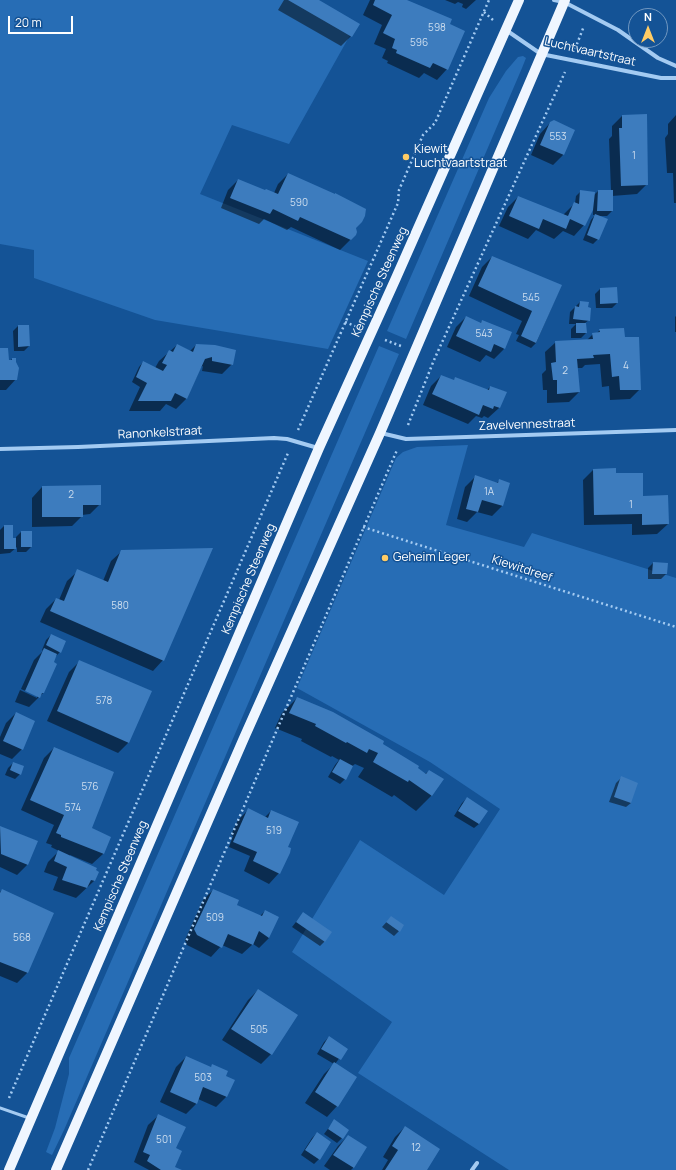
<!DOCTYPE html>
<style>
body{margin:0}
#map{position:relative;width:676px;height:1170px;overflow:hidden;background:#145396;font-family:Manrope,sans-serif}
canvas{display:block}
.north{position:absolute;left:628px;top:8px;width:40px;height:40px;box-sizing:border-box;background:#145396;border:1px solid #7298c0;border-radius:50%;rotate:0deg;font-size:11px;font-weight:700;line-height:16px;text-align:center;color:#fff}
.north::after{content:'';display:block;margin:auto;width:14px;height:18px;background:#ffcc65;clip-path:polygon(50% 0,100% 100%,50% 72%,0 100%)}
.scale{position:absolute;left:8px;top:16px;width:65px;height:18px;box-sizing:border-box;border:2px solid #fff;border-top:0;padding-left:5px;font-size:12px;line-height:14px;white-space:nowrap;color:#fff;-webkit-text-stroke:3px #145396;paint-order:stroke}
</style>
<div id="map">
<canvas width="676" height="1170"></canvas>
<div class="north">N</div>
<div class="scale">20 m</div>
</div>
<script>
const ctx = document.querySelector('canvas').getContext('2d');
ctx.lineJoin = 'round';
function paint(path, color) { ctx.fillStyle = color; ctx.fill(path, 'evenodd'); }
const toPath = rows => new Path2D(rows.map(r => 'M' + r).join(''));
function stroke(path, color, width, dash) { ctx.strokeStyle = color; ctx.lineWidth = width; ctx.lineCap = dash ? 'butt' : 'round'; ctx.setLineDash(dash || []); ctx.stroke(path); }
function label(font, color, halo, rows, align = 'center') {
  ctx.font = font + ' Manrope,sans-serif'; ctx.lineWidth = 3; ctx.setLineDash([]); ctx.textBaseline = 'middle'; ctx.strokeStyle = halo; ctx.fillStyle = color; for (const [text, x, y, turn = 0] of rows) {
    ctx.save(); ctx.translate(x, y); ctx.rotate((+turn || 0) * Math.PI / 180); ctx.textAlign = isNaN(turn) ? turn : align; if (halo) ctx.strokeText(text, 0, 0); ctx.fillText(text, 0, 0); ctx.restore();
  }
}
const green = toPath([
 [0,0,304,0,354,28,289,144,232,125,200,194,368,261,328,349,155,320,34,278,34,250,0,244],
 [523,56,526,58,522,68,406,339,387,331,489,98,506,71,518,57],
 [379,346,399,354,64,1130,52,1155,46,1152,55,1128,69,1074,69,1058],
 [468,445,446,525,524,547,532,533,676,578,676,1170,509,1170,358,1073,392,1022,292,952,360,840,444,895,500,809,430,762,297,688,396,458,403,452,417,447]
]);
const shadow = toPath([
 [284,0,317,0,351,36,341,46,278,10],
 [370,0,404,0,448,25,447,69,437,80,424,73,419,78,387,63,388,61,382,58,386,49,374,44,382,25,363,15],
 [445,0,476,0,466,9,462,7,463,4,458,2,455,4],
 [676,115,676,203,674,203,673,173,667,173,665,138,668,134,668,124],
 [622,116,647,184,637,194,612,196,612,211,607,216,598,216,598,239,593,244,583,240,591,220,595,215,593,215,593,207,584,225,574,236,563,231,554,239,536,230,528,239,499,226,508,207,518,197,563,215,575,203,576,196,581,191,593,196,598,191,611,191,609,139,612,136,612,126],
 [550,123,574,130,563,155,553,165,531,155,540,134],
 [288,174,355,228,355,235,340,250,291,227,287,230,264,219,259,224,221,208,228,190,238,180,264,191,274,193,278,184],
 [492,257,561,286,536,343,531,348,516,341,519,335,516,334,522,321,469,296,482,267],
 [617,288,617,303,612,308,596,308,595,294,600,289],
 [580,302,589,320,585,323,586,333,581,338,571,338,571,329,576,324,569,324,570,312],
 [676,316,676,332,675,332,675,317],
 [466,317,480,324,482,321,504,349,494,359,486,355,480,362,447,347,456,327],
 [18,326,29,346,24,351,14,351,13,331],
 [600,330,624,338,640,389,630,399,610,400,609,386,602,387,600,364,585,365,582,368,577,368,579,392,569,402,547,403,547,390,543,390,542,374,546,370,545,352,556,342,587,340,593,334,596,334],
 [177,345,190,351,196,345,232,364,222,374,202,371,203,366,201,367,187,398,176,409,166,404,160,411,129,411,140,387,132,382,139,367,143,362,155,368,159,361],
 [0,349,8,361,10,361,12,359,16,379,6,390,0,390],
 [441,376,453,381,456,378,487,390,490,387,506,392,499,408,488,418,484,416,482,418,476,416,468,424,423,405,431,386],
 [593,470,615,474,642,497,668,524,657,534,632,535,632,524,584,525,583,480],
 [475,477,497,483,499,481,509,484,502,506,492,516,477,512,467,522,457,519,465,487],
 [42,487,100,504,90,514,82,515,82,516,72,526,32,527,32,498],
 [4,526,12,526,12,539,16,539,16,537,21,532,31,532,31,547,26,552,17,552,17,547,10,553,0,554,0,530],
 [122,551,163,660,153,671,40,622,46,609,56,599,59,600,67,581,78,571,103,581,111,561],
 [653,563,666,574,661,579,648,579,648,568],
 [51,635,60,652,54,658,43,693,29,707,15,702,20,690,37,698,37,696,21,689,34,660,43,651,42,650,46,640],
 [79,662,151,691,128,743,118,753,47,721,69,672],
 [297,698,381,745,425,774,429,771,443,779,431,796,416,811,394,795,392,797,358,777,364,768,355,764,351,767,345,779,340,784,328,777,335,765,339,760,332,756,331,757,301,741,302,739,275,728,282,713],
 [16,713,22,749,12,759,0,754,0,737,6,723],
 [54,748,90,829,110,837,103,854,92,864,70,855,70,857,97,872,94,881,76,898,53,890,58,877,44,872,48,862,59,851,51,847,52,845,46,843,54,825,21,810,44,758],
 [13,763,20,774,15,779,5,775,8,768],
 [621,778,631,803,626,807,609,802,616,783],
 [467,798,479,824,474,828,454,816,462,803],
 [248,810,265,817,271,811,287,848,279,873,269,884,244,871,250,856,229,847,233,836,231,835,238,820],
 [0,827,37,841,27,865,17,875,0,867],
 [2,890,53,913,27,973,17,983,0,976,0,892],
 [213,890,236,905,260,916,265,911,269,938,259,948,253,944,242,954,222,945,211,957,187,945,185,940,203,900],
 [303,913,325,941,320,946,292,927],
 [391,917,399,931,394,936,382,927],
 [258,990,271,1054,261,1064,222,1040,248,1000],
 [329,1037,346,1049,335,1064,355,1077,337,1106,327,1117,305,1103,324,1074,334,1064,317,1054,324,1042],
 [186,1057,210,1068,213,1065,224,1077,226,1097,216,1107,198,1099,196,1104,186,1114,160,1102,176,1067],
 [159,1115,175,1149,173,1167,180,1170,149,1170,134,1162,148,1125],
 [334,1121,342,1138,337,1143,324,1134],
 [405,1127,426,1170,382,1170,388,1160,383,1157,395,1137],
 [317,1133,319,1159,314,1164,301,1155,312,1138],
 [348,1136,366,1147,353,1168,351,1170,330,1170,324,1166,338,1146]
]);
const building = toPath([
 [288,0,319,0,360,24,352,37],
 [375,0,407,0,452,19,450,24,465,31,448,70,433,63,430,68,396,53,397,50,392,48,395,39,383,33,392,15,373,5],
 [647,114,648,185,621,186,619,128,622,128,622,115],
 [554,120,575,130,564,155,540,145,550,122],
 [288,173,335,194,335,193,366,209,365,216,362,222,356,228,357,232,356,235,351,240,300,217,298,221,273,209,270,214,230,198,238,179,265,190,266,189,278,194],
 [580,190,595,192,593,210,585,226,570,219,566,229,543,219,539,229,509,216,518,196,568,216,574,202,579,204],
 [598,190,613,190,613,211,597,211],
 [595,214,608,219,599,240,587,235],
 [492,256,562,285,536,343,521,336,532,311,478,286],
 [617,287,618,303,600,304,600,288],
 [580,301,589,302,588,307,591,308,590,321,573,319,575,306,579,307],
 [466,316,481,323,482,320,512,332,505,349,494,344,491,352,456,336],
 [576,323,586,323,587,333,576,333],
 [18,325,29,325,30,346,18,347],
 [624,328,625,337,639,337,641,390,620,390,619,376,612,377,610,354,593,355,594,358,577,359,580,392,557,394,557,380,553,380,551,363,556,362,555,341,593,339,592,333,600,332,599,329],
 [177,344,193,352,196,344,215,345,236,350,233,365,212,361,212,357,205,359,187,399,175,393,171,401,138,401,147,383,136,377,143,361,163,371,167,365,162,363,169,350,173,352],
 [0,348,8,348,9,360,12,360,12,358,16,358,16,362,19,368,17,380,0,380],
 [441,375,454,380,455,377,489,390,490,386,507,392,500,408,494,406,493,409,483,405,479,415,432,394],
 [616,468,616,473,643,473,643,496,668,495,669,524,642,525,642,514,594,515,593,469],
 [475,475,498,483,499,479,510,483,503,506,482,500,478,512,466,509],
 [101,485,101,505,83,505,83,517,42,517,42,486],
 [4,525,13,525,13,538,16,538,16,549,4,549],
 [21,531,32,531,32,547,21,547],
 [213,548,164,661,50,611,56,598,64,601,77,569,108,582,121,550],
 [653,562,668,563,667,574,652,574],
 [51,634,66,641,61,653,46,645],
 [44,648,57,654,54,662,57,664,44,693,42,693,40,698,25,691],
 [79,660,152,691,129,743,57,711],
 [297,697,333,712,384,741,383,744,419,766,418,768,426,774,429,770,444,779,432,796,409,780,408,782,373,762,378,753,369,749,367,753,347,742,346,743,315,726,316,724,289,713],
 [16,712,35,721,23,750,3,741],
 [54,747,114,772,92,828,111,837,104,854,61,837,61,835,56,833,64,815,30,800],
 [340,759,353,766,346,780,332,772],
 [13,762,24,766,21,775,10,770],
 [621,776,638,783,631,803,614,797],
 [467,797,488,811,479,824,458,811],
 [248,808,268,818,271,810,299,822,288,847,291,848,290,853,280,874,253,861,257,852,233,842],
 [0,826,38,841,28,865,1,854],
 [58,850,97,868,96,870,99,872,95,881,91,880,87,888,62,880,67,867,54,861],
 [2,889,54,913,28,973,0,962,0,893],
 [213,889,239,900,237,905,262,916,265,910,279,917,269,938,259,931,253,945,228,934,222,948,197,935,194,929],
 [303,912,332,932,325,942,296,922],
 [391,916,404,925,400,932,386,922],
 [258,989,298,1015,272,1055,231,1029],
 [329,1036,348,1049,341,1060,321,1049],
 [186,1056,211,1067,212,1064,228,1071,226,1076,235,1080,227,1097,203,1087,197,1104,170,1092],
 [334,1062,357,1077,338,1107,315,1092],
 [158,1114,186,1127,176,1148,182,1151,175,1167,182,1170,161,1170,147,1161,150,1155,143,1152],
 [334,1119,349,1130,343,1139,328,1129],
 [405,1126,440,1149,427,1170,385,1170,398,1150,392,1146],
 [317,1132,331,1142,320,1160,305,1150],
 [348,1135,367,1147,354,1168,333,1155]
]);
const path = toPath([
 [484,12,493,20],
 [575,49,584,26],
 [345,322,357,327],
 [385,340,401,346],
 [408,425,434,360,565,72],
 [298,430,398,203,399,190,423,135,435,123,489,0],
 [363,527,676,627],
 [9,1098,288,453],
 [88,1170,397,450]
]);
const lane = toPath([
 [0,1108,29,1118]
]);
const street = toPath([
 [554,0,564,2,618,30,658,58,676,66],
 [506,30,541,54,661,78,676,78],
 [381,433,406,439,676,430],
 [0,449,78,447,274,438,287,439,318,448],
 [472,1170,477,1163]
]);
const primary = toPath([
 [9,1170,319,448,396,278,519,0],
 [56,1170,244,738,380,433,565,0]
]);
const markers = [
 [406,157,4,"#ffcc65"],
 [385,558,4,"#ffcc65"]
];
const numberNames = [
 ["598",437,28],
 ["596",419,43],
 ["553",558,137],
 ["1",634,156],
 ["590",299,203],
 ["545",531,298],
 ["543",484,334],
 ["4",626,366],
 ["2",565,371],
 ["1A",489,492],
 ["2",71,495],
 ["1",631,505],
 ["580",120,606],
 ["578",104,701],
 ["576",90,787],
 ["574",73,808],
 ["519",274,831],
 ["509",215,918],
 ["568",22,938],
 ["505",259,1030],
 ["503",203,1078],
 ["501",164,1140],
 ["12",416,1148]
];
const streetNames = [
 ["Luchtvaartstraat",590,52,13],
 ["Kempische Steenweg",380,282,-66],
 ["Zavelvennestraat",527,425,-2],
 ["Ranonkelstraat",160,433,-3],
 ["Kiewitdreef",522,569,18],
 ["Kempische Steenweg",249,579,-67],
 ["Kempische Steenweg",121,876,-67]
];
const poiNames = [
 ["Kiewit",414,150],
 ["Luchtvaartstraat",414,164],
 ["Geheim Leger",393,558]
];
paint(green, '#276db5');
paint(shadow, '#0007');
paint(building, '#3d7cbe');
stroke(path, '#a4cbf2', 2.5, [2, 3]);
stroke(lane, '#a4cbf2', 3);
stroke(street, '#a4cbf2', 4);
stroke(primary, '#eff6ff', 10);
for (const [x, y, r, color] of markers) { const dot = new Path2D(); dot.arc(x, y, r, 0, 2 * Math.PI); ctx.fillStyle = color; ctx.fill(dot); stroke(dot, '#145396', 1.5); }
label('10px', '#cedeef', null, numberNames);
label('12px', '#fff', '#145396', streetNames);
label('12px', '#fff', '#145396', poiNames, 'left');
</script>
